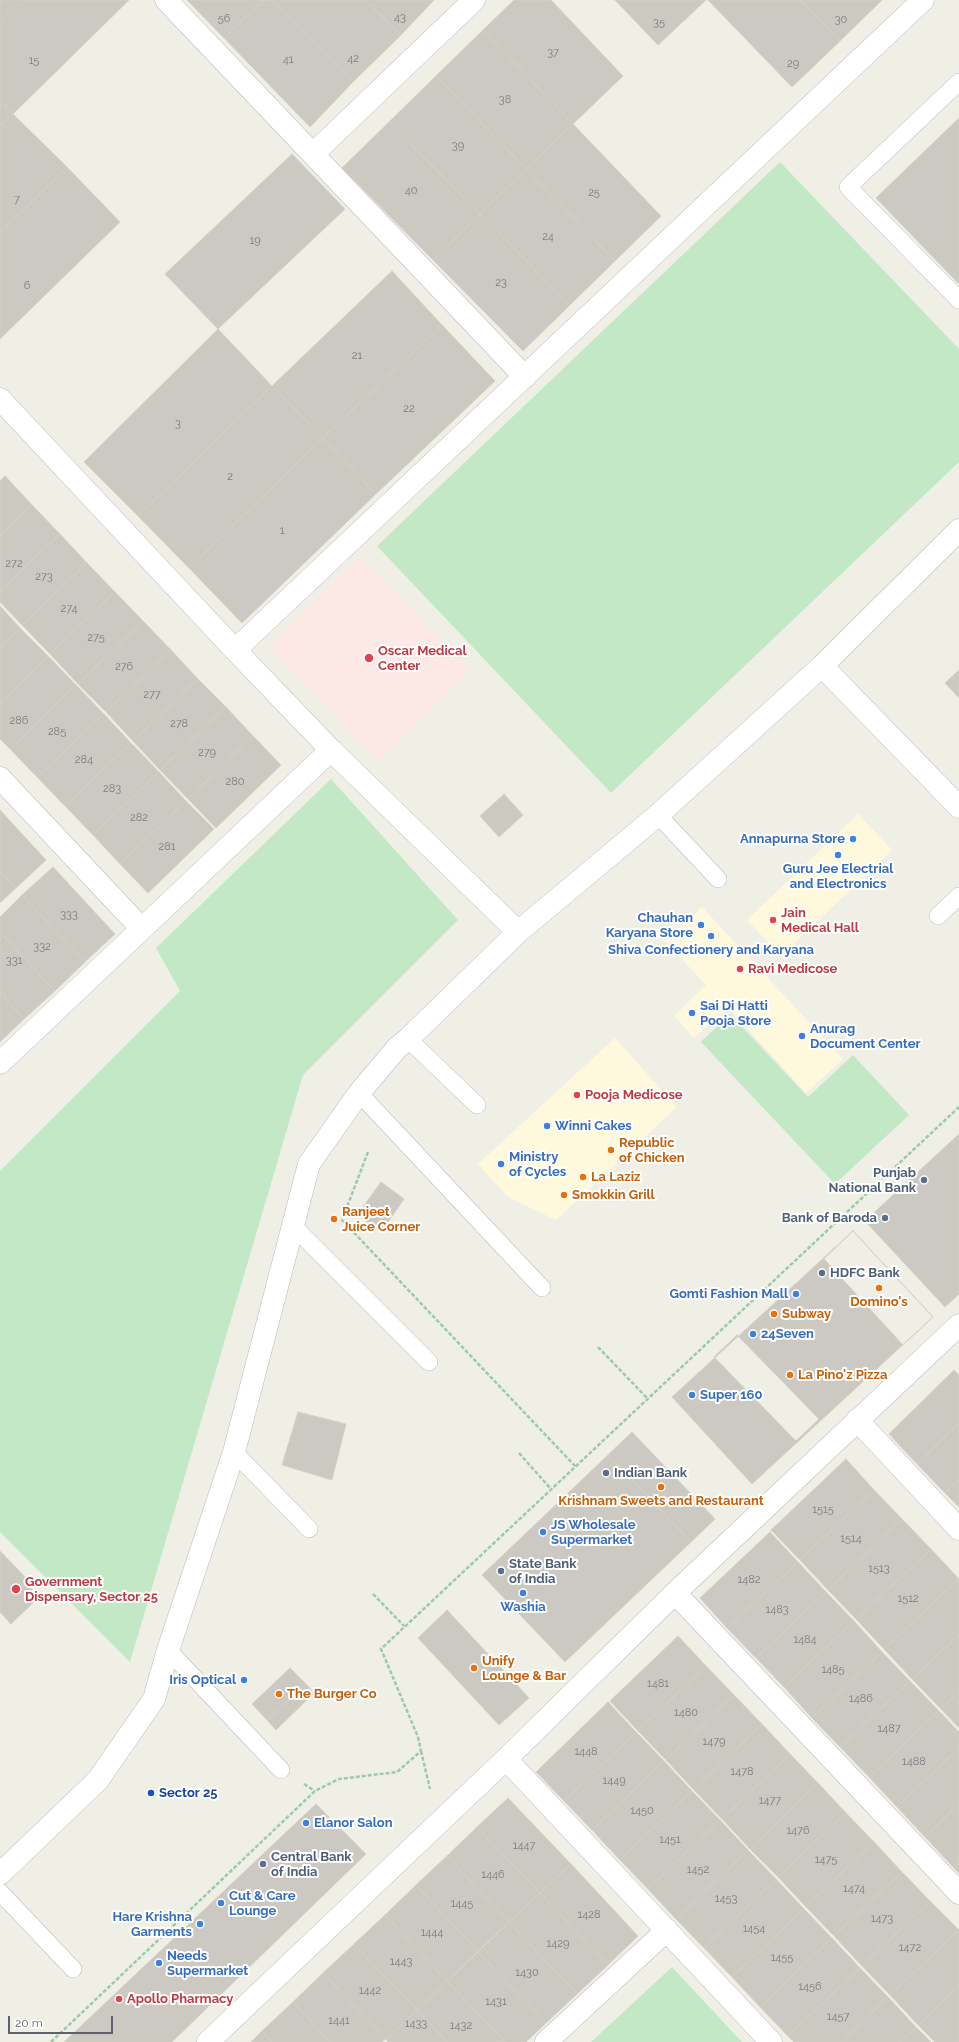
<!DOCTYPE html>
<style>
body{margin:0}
#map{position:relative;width:959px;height:2042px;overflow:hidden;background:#f0efe6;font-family:Raleway,sans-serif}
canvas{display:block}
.scale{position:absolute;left:8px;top:2016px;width:105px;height:18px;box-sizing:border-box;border:2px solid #5e6167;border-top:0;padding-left:5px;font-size:12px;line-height:14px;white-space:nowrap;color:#5e6167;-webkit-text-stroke:3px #fff;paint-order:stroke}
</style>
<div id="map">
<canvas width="959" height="2042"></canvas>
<div class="scale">20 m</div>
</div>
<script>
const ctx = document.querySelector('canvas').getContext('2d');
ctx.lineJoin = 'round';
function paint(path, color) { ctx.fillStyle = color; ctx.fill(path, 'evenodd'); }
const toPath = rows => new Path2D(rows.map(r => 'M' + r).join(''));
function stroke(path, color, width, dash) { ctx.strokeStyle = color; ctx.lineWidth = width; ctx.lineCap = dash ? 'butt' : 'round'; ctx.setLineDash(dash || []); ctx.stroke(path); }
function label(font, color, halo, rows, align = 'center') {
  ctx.font = font + ' Raleway,sans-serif'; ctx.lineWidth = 4; ctx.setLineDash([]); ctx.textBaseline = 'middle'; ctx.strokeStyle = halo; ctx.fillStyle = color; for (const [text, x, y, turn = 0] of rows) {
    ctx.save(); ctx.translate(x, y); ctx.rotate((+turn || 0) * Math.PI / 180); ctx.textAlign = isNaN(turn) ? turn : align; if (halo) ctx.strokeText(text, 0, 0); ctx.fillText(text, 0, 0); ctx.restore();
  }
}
const commercial = toPath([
 [858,814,892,850,781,956,747,920],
 [702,907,843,1059,806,1093,728,1007,694,1038,674,1016,706,985,665,941],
 [615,1038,677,1107,556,1220,508,1197,478,1164]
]);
const medical = toPath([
 [360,557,470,669,378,761,268,647]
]);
const green = toPath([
 [780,162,959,349,959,462,611,793,377,546],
 [331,779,458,920,303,1075,130,1662,0,1532,0,1171,180,991,156,948],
 [730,1014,808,1097,853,1055,909,1115,835,1184,701,1042],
 [672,1967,742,2042,591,2042]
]);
const building = toPath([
 [0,0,22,0,0,22,0,0],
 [22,0,129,0,13,114,0,100,0,22,22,0],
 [187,0,263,0,224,38,187,0],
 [263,0,271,0,353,82,310,127,224,38,263,0],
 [271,0,365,0,401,35,353,82,271,0],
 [365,0,434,0,401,35,365,0],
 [514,0,551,0,623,76,573,124,483,30,514,0],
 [615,0,706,0,658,45,615,0],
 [708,0,800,0,840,41,792,87,708,0],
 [800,0,882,0,840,41,800,0],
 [483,30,573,124,526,169,436,76,483,30],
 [436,76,526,169,480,214,389,122,436,76],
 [0,100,13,114,0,126,0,100],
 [13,114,67,167,0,233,0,126,13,114],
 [959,118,959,284,876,198,959,118],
 [389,122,480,214,433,260,342,168,389,122],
 [573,124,661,216,615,261,526,169,573,124],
 [292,154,345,209,218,329,165,274,292,154],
 [67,167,120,222,0,339,0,233,67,167],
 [526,169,615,261,570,305,480,214,526,169],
 [480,214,570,305,523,351,433,260,480,214],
 [392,271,442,325,323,438,272,386,392,271],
 [442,325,495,381,376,494,323,438,442,325],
 [218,329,272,386,138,516,84,462,218,329],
 [272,386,323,438,189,568,138,516,272,386],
 [323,438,376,494,242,623,189,568,323,438],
 [5,476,32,505,0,536,0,481,5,476],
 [32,505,60,534,0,591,0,536,32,505],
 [60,534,87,563,22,625,0,602,0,591,60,534],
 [87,563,115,592,50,654,22,625,87,563],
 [115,592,143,621,78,684,50,654,115,592],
 [0,606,20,628,0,647,0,606],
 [143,621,171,650,106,712,78,684,143,621],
 [20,628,48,656,0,703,0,647,20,628],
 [171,650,198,679,133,741,106,712,171,650],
 [48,656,76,685,10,749,0,739,0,703,48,656],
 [959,670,959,698,945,683,959,670],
 [198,679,226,707,160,770,133,741,198,679],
 [76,685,104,714,37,777,10,749,76,685],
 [226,707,253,736,188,799,160,770,226,707],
 [104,714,131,743,65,806,37,777,104,714],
 [253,736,281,765,216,828,188,799,253,736],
 [131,743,159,772,93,835,65,806,131,743],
 [159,772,186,801,120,864,93,835,159,772],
 [504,794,523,815,499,837,480,816,504,794],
 [186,801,214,829,148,893,120,864,186,801],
 [0,810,46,860,16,888,0,871,0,810],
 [53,867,115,934,85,962,22,895,53,867],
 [0,871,16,888,0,903,0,871],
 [22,895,85,962,55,991,0,932,0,917,22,895],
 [0,932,55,991,24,1019,0,993,0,932],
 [0,993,24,1019,0,1042,0,993],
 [959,1134,959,1294,945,1307,865,1221,959,1134],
 [381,1182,404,1199,381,1232,357,1215,381,1182],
 [853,1231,933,1317,903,1345,824,1259,853,1231],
 [853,1231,933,1317,752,1484,672,1397,853,1231],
 [737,1335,819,1419,796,1441,714,1357,737,1335],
 [954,1370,959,1375,959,1423,917,1464,889,1434,954,1370],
 [298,1412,346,1424,332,1480,282,1465,298,1412],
 [959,1423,959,1480,945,1493,917,1464,959,1423],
 [632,1432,715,1519,691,1542,608,1455,632,1432],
 [608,1455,691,1542,565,1662,482,1575,608,1455],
 [846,1459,874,1490,800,1560,771,1530,846,1459],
 [959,1480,959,1507,945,1493,959,1480],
 [874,1490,902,1519,828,1590,800,1560,874,1490],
 [902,1519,931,1549,856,1619,828,1590,902,1519],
 [770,1532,798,1562,727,1628,700,1598,770,1532],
 [931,1549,959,1579,884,1649,856,1619,931,1549],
 [0,1551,27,1579,36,1600,11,1624,0,1612,0,1551],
 [798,1562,826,1592,756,1658,727,1628,798,1562],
 [959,1579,959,1635,912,1679,884,1649,959,1579],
 [826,1592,854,1621,784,1687,756,1658,826,1592],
 [447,1610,529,1698,499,1725,418,1638,447,1610],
 [854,1621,882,1652,812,1718,784,1687,854,1621],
 [959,1635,959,1692,941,1709,912,1679,959,1635],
 [678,1636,706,1666,638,1731,610,1701,678,1636],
 [882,1652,910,1681,840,1747,812,1718,882,1652],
 [706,1666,734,1695,666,1760,638,1731,706,1666],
 [290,1668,306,1684,267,1720,252,1704,290,1668],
 [910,1681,939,1711,869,1777,840,1747,910,1681],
 [306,1684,314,1693,276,1730,267,1720,306,1684],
 [959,1692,959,1728,941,1709,959,1692],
 [734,1695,762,1724,694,1790,666,1760,734,1695],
 [608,1702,636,1732,564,1801,536,1772,608,1702],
 [939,1711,959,1732,959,1748,897,1807,869,1777,939,1711],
 [762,1724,790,1754,722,1819,694,1790,762,1724],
 [636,1732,664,1761,592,1830,564,1801,636,1732],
 [959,1748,959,1804,925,1837,897,1807,959,1748],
 [790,1754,818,1783,750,1849,722,1819,790,1754],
 [664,1761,692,1791,620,1860,592,1830,664,1761],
 [818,1783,846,1813,778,1877,750,1849,818,1783],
 [692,1791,720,1820,648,1889,620,1860,692,1791],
 [508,1798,571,1864,540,1893,477,1827,508,1798],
 [316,1804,366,1854,172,2042,64,2042,316,1804],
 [959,1804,959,1861,953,1867,925,1837,959,1804],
 [846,1813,874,1842,806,1907,778,1877,846,1813],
 [720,1820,748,1850,676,1919,648,1889,720,1820],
 [477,1827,540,1893,509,1922,447,1856,477,1827],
 [874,1842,902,1872,834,1936,806,1907,874,1842],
 [748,1850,776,1879,704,1948,676,1919,748,1850],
 [447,1856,509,1922,478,1951,416,1885,447,1856],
 [959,1861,959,1873,953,1867,959,1861],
 [571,1864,638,1936,608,1965,540,1893,571,1864],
 [902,1872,930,1901,862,1966,834,1936,902,1872],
 [776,1879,804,1909,732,1977,704,1948,776,1879],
 [416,1885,478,1951,447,1981,385,1915,416,1885],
 [540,1893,608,1965,577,1994,509,1922,540,1893],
 [930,1901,959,1930,890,1995,862,1966,930,1901],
 [804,1909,832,1938,760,2007,732,1977,804,1909],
 [385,1915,447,1981,417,2010,354,1944,385,1915],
 [509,1922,577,1994,546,2023,478,1952,509,1922],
 [959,1930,959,1986,918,2025,890,1995,959,1930],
 [832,1938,860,1968,788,2036,760,2007,832,1938],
 [354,1944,417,2010,386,2039,323,1973,354,1944],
 [478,1952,546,2023,526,2042,505,2042,447,1981,478,1952],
 [860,1968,888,1997,841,2042,794,2042,788,2036,860,1968],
 [323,1973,386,2039,382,2042,330,2042,293,2002,323,1973],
 [447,1981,505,2042,447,2042,417,2010,447,1981],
 [959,1986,959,2042,935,2042,918,2025,959,1986],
 [888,1997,916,2027,900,2042,841,2042,888,1997],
 [293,2002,330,2042,272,2042,262,2031,293,2002],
 [417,2010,447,2042,388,2042,386,2039,417,2010],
 [916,2027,931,2042,900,2042,916,2027],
 [262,2031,272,2042,251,2042,262,2031]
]);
const path = toPath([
 [368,1152,342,1220,575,1466],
 [598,1347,648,1399],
 [519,1453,550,1488],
 [373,1594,404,1626],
 [421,1751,430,1789],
 [304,1784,315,1791],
 [51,2042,315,1791,339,1779,397,1772,421,1751,418,1737,381,1649,959,1107]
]);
const service = toPath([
 [959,82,848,187,959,300],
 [658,815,718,879],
 [938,916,959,896],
 [408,1039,477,1105],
 [359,1093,542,1288],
 [293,1226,429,1362],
 [234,1452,309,1529],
 [168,1650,281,1770],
 [0,1892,73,1969]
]);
const minor = toPath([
 [166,0,525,377],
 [313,154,474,0],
 [0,399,235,650,331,750,518,932],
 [235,650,923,0],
 [822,666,959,807],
 [0,778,141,928],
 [0,1063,331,750],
 [857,1420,959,1529],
 [675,1593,959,1893],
 [506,1759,771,2042],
 [0,1874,98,1780,154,1699,168,1650,234,1452,309,1164,359,1093,397,1048,408,1039,518,932,658,815,822,666,959,530],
 [208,2042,506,1759,675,1593,959,1325],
 [546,2042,667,1930]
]);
const markers = [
 [369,658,5,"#e0444e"],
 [853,839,4,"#3f7fe0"],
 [838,855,4,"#3f7fe0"],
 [773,920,4,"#e0444e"],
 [701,925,4,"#3f7fe0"],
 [711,936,4,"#3f7fe0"],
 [740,969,4,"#e0444e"],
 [692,1013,4,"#3f7fe0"],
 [802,1036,4,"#3f7fe0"],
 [577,1095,4,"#e0444e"],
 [547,1126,4,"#3f7fe0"],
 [611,1150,4,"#e8710a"],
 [501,1164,4,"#3f7fe0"],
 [583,1177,4,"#e8710a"],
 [924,1180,4,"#5c6f8a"],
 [564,1195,4,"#e8710a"],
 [885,1218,4,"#5c6f8a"],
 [334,1219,4,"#e8710a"],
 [822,1273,4,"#5c6f8a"],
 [879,1288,4,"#e8710a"],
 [796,1294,4,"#3f7fe0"],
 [774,1314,4,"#e8710a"],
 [753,1334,4,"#3f7fe0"],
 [790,1375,4,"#e8710a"],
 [692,1395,4,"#3f7fe0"],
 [606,1473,4,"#5c6f8a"],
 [661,1487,4,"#e8710a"],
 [543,1532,4,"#3f7fe0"],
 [501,1571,4,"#5c6f8a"],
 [16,1589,5,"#e0444e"],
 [523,1593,4,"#3f7fe0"],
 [474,1668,4,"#e8710a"],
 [244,1680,4,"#3f7fe0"],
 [279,1694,4,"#e8710a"],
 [151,1793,4,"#1a4fb4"],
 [306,1823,4,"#3f7fe0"],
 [263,1864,4,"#5c6f8a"],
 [221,1903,4,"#3f7fe0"],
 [200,1924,4,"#3f7fe0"],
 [159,1963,4,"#3f7fe0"],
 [119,1999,4,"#e0444e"]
];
const numberNames = [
 ["43",400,18],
 ["56",224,19],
 ["30",841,20],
 ["35",659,23],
 ["37",553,53],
 ["42",353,59],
 ["41",288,60],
 ["15",34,61],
 ["29",793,64],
 ["38",505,100],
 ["39",458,146],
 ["40",411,191],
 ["25",594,193],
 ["7",17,200],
 ["24",548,237],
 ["19",255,241],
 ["23",501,283],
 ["6",27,286],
 ["21",357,356],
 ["22",409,409],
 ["3",178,424],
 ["2",230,477],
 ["1",282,531],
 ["272",14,564],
 ["273",44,577],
 ["274",69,609],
 ["275",96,638],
 ["276",124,667],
 ["277",152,695],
 ["286",19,721],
 ["278",179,724],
 ["285",57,732],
 ["279",207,753],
 ["284",84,760],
 ["280",235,782],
 ["283",112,789],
 ["282",139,818],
 ["281",167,847],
 ["333",69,915],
 ["332",42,947],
 ["331",14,961],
 ["1515",823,1510],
 ["1514",851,1539],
 ["1513",879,1569],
 ["1482",749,1580],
 ["1512",908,1599],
 ["1483",777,1610],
 ["1484",805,1640],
 ["1485",833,1670],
 ["1481",658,1684],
 ["1486",861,1699],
 ["1480",686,1713],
 ["1487",889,1729],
 ["1479",714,1742],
 ["1448",586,1752],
 ["1488",914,1762],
 ["1478",742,1772],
 ["1449",614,1781],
 ["1477",770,1801],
 ["1450",642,1811],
 ["1476",798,1831],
 ["1451",670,1840],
 ["1447",524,1846],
 ["1475",826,1860],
 ["1452",698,1870],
 ["1446",493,1875],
 ["1474",854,1889],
 ["1453",726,1899],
 ["1445",462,1904],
 ["1428",589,1915],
 ["1473",882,1919],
 ["1454",754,1929],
 ["1444",432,1933],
 ["1429",558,1944],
 ["1472",910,1948],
 ["1455",782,1958],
 ["1443",401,1962],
 ["1430",527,1973],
 ["1456",810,1987],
 ["1442",370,1991],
 ["1431",496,2002],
 ["1457",838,2017],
 ["1441",339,2021],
 ["1433",416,2024],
 ["1432",461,2026]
];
const healthNames = [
 ["Oscar Medical",378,651],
 ["Center",378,666],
 ["Jain",781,913],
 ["Medical Hall",781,928],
 ["Ravi Medicose",748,969],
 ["Pooja Medicose",585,1095],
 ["Government",25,1582],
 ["Dispensary, Sector 25",25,1597],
 ["Apollo Pharmacy",127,1999]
];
const shopNames = [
 ["Annapurna Store",845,839,"right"],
 ["Guru Jee Electrial",838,869,"center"],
 ["and Electronics",838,884,"center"],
 ["Chauhan",693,918,"right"],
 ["Karyana Store",693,933,"right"],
 ["Shiva Confectionery and Karyana",711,950,"center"],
 ["Sai Di Hatti",700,1006],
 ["Pooja Store",700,1021],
 ["Anurag",810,1029],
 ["Document Center",810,1044],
 ["Winni Cakes",555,1126],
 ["Ministry",509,1157],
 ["of Cycles",509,1172],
 ["Gomti Fashion Mall",788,1294,"right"],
 ["24Seven",761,1334],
 ["Super 160",700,1395],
 ["JS Wholesale",551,1525],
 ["Supermarket",551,1540],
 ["Washia",523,1607,"center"],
 ["Iris Optical",236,1680,"right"],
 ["Elanor Salon",314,1823],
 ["Cut & Care",229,1896],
 ["Lounge",229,1911],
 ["Hare Krishna",192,1917,"right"],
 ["Garments",192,1932,"right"],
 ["Needs",167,1956],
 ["Supermarket",167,1971]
];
const foodNames = [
 ["Republic",619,1143],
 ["of Chicken",619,1158],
 ["La Laziz",591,1177],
 ["Smokkin Grill",572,1195],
 ["Ranjeet",342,1212],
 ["Juice Corner",342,1227],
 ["Domino's",879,1302,"center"],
 ["Subway",782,1314],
 ["La Pino'z Pizza",798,1375],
 ["Krishnam Sweets and Restaurant",661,1501,"center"],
 ["Unify",482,1661],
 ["Lounge & Bar",482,1676],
 ["The Burger Co",287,1694]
];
const serviceNames = [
 ["Punjab",916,1173,"right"],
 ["National Bank",916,1188,"right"],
 ["Bank of Baroda",877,1218,"right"],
 ["HDFC Bank",830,1273],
 ["Indian Bank",614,1473],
 ["State Bank",509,1564],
 ["of India",509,1579],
 ["Central Bank",271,1857],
 ["of India",271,1872]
];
const transitNames = [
 ["Sector 25",159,1793]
];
paint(commercial, '#fef9dd');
paint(medical, '#fce8e4');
paint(green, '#c3e8c6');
paint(building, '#ccc9c3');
stroke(building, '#d5d1c4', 1);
stroke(service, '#b9bbc0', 18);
stroke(minor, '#b9bbc0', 23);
stroke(path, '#9cc9ac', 2.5, [4, 2]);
stroke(service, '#fff', 17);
stroke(minor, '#fff', 22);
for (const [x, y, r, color] of markers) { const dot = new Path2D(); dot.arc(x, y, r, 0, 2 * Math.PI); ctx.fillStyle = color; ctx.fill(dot); stroke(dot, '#fff', 1.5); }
label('11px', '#7a7b7e', null, numberNames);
label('bold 13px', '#be3a42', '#fff', healthNames, 'left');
label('bold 13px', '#366cbe', '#fff', shopNames, 'left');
label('bold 13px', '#c56008', '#fff', foodNames, 'left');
label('bold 13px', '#4e5e75', '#fff', serviceNames, 'left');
label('bold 13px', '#164399', '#fff', transitNames, 'left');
</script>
